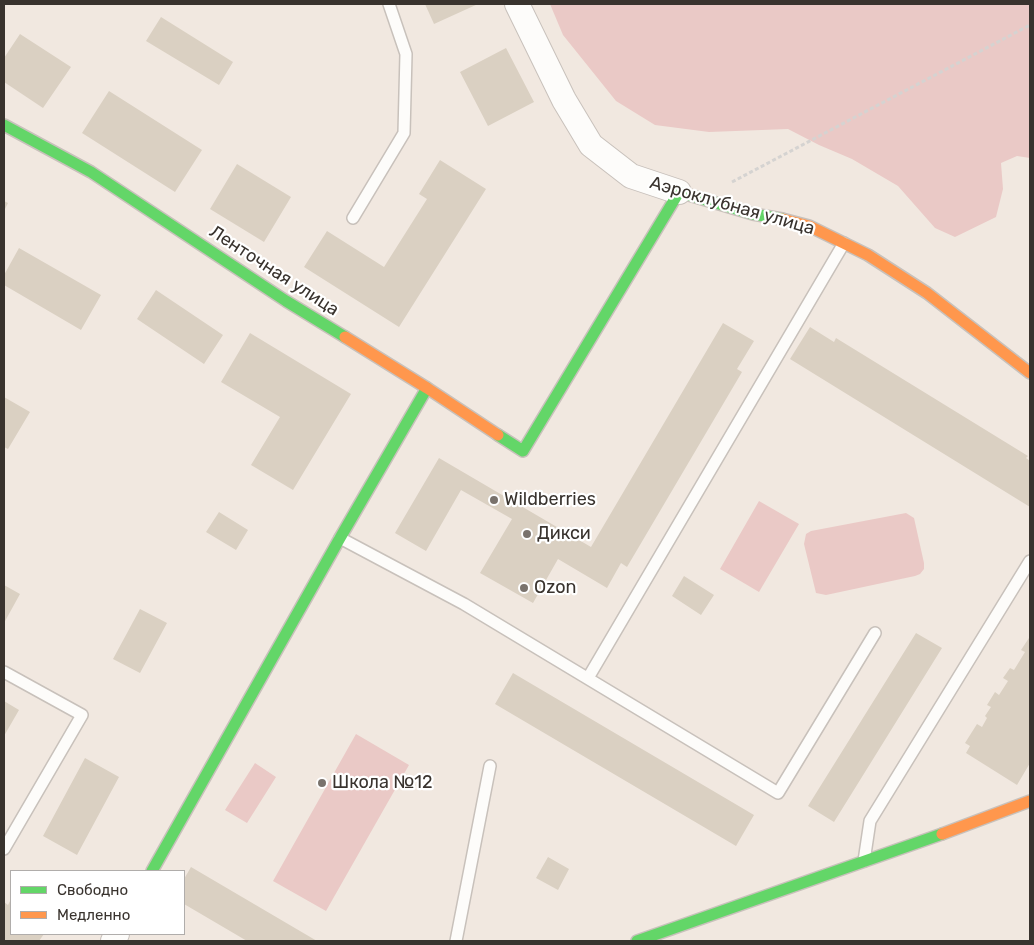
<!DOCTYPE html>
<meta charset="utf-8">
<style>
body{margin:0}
#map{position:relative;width:1034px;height:945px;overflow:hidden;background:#f1e8e0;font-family:Rubik,sans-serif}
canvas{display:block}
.frame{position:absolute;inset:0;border:5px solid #39332e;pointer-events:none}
.legend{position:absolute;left:10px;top:870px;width:175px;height:65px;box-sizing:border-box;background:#fff;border:1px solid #b0adab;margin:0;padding:6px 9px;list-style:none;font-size:15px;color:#39332e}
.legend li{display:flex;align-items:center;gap:10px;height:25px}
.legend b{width:25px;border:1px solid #b0adab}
</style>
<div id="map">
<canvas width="1034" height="945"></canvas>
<div class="frame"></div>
<ul class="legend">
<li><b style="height:6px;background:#63d668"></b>Свободно</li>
<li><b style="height:6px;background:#ff974d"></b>Медленно</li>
</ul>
</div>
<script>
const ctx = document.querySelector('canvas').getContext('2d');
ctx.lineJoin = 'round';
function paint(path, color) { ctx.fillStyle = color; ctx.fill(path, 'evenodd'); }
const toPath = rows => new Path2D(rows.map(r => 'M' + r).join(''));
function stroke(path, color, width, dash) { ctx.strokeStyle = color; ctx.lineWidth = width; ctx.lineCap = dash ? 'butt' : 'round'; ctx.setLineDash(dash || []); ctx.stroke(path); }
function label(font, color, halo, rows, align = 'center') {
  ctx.font = font + ' Rubik,sans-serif'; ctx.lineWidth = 4.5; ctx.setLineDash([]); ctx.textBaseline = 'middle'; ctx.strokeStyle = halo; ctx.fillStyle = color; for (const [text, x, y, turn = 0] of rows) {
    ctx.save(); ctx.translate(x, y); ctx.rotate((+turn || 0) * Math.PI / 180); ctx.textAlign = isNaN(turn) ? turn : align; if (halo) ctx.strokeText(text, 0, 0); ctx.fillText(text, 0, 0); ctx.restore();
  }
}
const green = toPath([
 [550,4,1030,4,1030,158,1017,156,1001,163,1003,189,996,217,955,237,935,228,898,186,852,159,819,145,788,129,709,132,655,125,616,101,563,35],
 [759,501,799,524,759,592,720,569],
 [906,513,914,518,924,563,924,569,920,574,915,576,826,595,816,593,804,544,806,534,811,531],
 [356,734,409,765,326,911,273,881],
 [255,763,276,777,247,823,225,810]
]);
const building = toPath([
 [425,4,478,4,434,24],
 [161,17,233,62,219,85,146,41],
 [20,34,71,67,43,108,4,82,4,58],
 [506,48,534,102,488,126,460,72],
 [109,91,202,150,175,192,82,133],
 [440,160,486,189,399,327,304,267,327,231,384,267,427,199,419,194],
 [237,164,291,197,264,242,210,209],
 [4,201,8,203,4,211],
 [19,248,101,295,81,330,4,285,4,275],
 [156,290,223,335,204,364,137,319],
 [723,323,754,341,737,369,742,372,627,567,621,563,607,588,558,559,533,603,480,573,512,519,461,490,426,551,395,533,439,458,591,547],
 [810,327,834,342,836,338,1028,456,1026,458,1030,461,1030,507,790,359],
 [250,333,351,394,293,490,251,465,280,417,221,382],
 [4,397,30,412,8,449,4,447],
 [219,512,248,530,236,550,206,532],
 [684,576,714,595,701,615,672,596],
 [4,585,20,594,4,623],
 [140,609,167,623,140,673,113,659],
 [916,633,942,648,834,822,808,806],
 [1029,638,1030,639,1030,763,1017,785,966,753,970,746,965,743,977,724,982,727,987,718,985,716,991,707,987,705,995,692,999,695,1008,681,1003,678,1010,668,1014,670,1025,652,1021,650],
 [513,673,754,815,736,846,495,704],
 [4,701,19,710,4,736],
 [85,758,119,777,77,855,43,836],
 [548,857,569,869,558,890,536,878],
 [191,867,317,941,247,941,184,904,184,879],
 [11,899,11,934,44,934,39,941,4,941,4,902,8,905]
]);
const path = toPath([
 [732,182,1030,25]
]);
const lane = toPath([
 [353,218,404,133,406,54,389,4],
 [340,538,464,604,778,793,875,633],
 [4,672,82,715,4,849],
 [588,678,844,243],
 [864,861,870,821,1030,561],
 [456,941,490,766]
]);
const street = toPath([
 [517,4,564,100,591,145,631,176,679,192],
 [113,941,117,934]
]);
const fast = toPath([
 [4,125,91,172,286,301,345,337],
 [498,435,523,451,679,192,753,214,782,219],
 [152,871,340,538,427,388],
 [637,941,942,834]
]);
const slow = toPath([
 [782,219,809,226,868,255,927,293,1030,373],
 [345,337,427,388,498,435],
 [942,834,1030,801]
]);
const markers = [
 [494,500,5,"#79726c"],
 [527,534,5,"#79726c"],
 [524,588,5,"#79726c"],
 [322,783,5,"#79726c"]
];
const streetNames = [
 ["Аэроклубная улица",732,206,16],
 ["Ленточная улица",274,271,33]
];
const poiNames = [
 ["Wildberries",504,500],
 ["Дикси",537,534],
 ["Ozon",534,588],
 ["Школа №12",332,783]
];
paint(green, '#eac9c6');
paint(building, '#dad0c2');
stroke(lane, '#c8c1bb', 14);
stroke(street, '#c8c1bb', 26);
stroke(fast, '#c8c1bb', 14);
stroke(slow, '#c8c1bb', 14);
stroke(path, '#d5d3d1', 3, [4, 2.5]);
stroke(lane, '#fdfcfa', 11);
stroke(street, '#fdfcfa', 24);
stroke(fast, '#63d668', 11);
stroke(slow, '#ff974d', 11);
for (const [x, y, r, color] of markers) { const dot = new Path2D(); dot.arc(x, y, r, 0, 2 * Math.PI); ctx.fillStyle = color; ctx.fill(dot); stroke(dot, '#fff', 2); }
label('18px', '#39332e', '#fff', streetNames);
label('18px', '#39332e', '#fff', poiNames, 'left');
</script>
